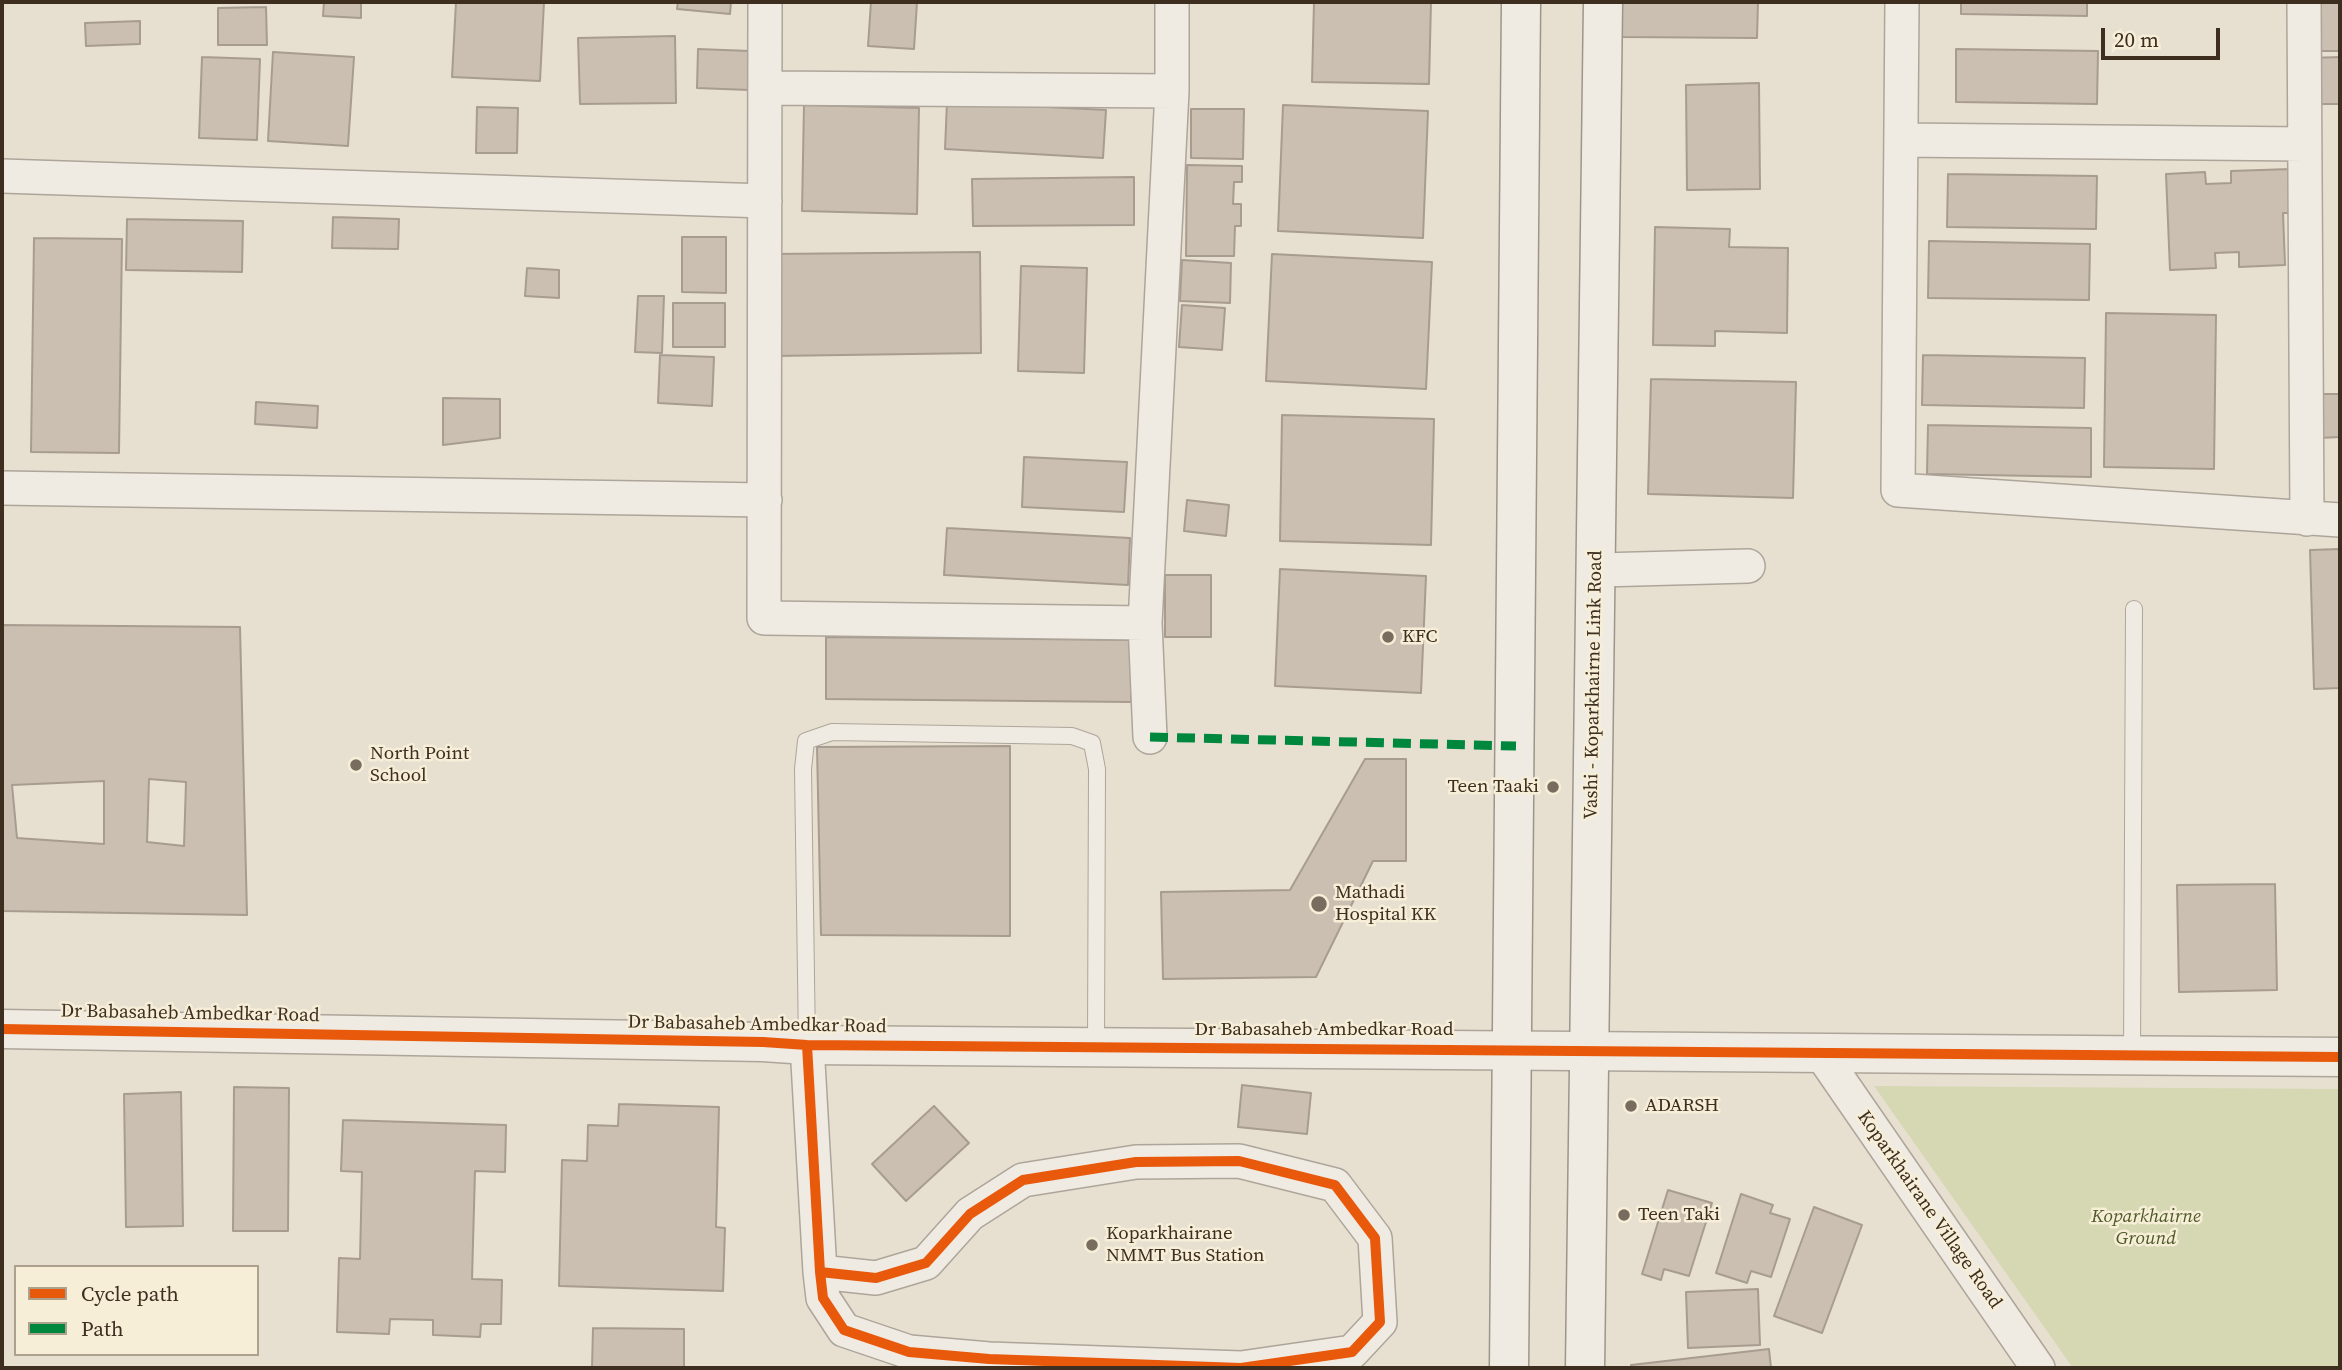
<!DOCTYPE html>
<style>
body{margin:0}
#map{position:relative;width:2342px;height:1370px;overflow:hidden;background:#e7e0d1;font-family:"Source Serif 4",serif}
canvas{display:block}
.frame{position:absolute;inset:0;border:4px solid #3d2e20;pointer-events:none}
.legend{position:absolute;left:14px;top:1265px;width:245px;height:91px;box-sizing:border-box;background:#f7eed8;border:2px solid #ada18e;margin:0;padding:9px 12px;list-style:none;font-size:21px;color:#3d2e20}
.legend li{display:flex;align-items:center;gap:14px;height:35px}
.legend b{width:35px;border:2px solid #ada18e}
.scale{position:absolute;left:2101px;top:28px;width:119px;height:32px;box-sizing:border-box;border:4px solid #3d2e20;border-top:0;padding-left:9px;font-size:21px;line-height:24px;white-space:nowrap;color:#3d2e20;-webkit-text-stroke:5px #f7eed8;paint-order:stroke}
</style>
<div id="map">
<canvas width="2342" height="1370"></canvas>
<div class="frame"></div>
<ul class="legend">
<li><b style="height:9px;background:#e8590c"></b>Cycle path</li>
<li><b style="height:9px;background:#00873e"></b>Path</li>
</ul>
<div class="scale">20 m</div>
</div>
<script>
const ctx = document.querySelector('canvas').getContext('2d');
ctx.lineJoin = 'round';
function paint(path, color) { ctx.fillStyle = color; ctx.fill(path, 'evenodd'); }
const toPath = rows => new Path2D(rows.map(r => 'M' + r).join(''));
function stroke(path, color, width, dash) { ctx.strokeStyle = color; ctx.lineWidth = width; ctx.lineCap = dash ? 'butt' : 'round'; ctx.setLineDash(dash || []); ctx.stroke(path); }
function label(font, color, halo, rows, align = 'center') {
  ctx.font = font + ' "Source Serif 4",serif'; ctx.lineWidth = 5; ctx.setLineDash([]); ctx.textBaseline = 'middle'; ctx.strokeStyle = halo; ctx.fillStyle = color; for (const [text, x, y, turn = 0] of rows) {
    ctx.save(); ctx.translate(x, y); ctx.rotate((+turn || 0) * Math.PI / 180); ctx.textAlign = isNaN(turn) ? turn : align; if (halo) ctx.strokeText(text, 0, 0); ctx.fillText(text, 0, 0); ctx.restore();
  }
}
const green = toPath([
 [1874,1086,2340,1089,2340,1368,2073,1368]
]);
const building = toPath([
 [324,2,361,2,361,18,323,16,324,2],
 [456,2,544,2,540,81,452,77,456,2],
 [678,2,731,2,730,14,677,9,678,2],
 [871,2,917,2,914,49,868,46,871,2],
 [1314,2,1431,2,1429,84,1312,82,1314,2],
 [1622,2,1758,2,1757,38,1622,37,1622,2],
 [1961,2,2087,2,2087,16,1961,14,1961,2],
 [2309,2,2340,2,2340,51,2309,51,2309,2],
 [266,7,267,45,218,45,218,8,266,7],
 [140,21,140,44,86,46,85,23,140,21],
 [675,36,676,103,580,104,578,38,675,36],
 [698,49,750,51,749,90,697,88,698,49],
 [1956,49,2098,51,2097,104,1956,102,1956,49],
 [273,52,354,57,348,146,268,141,273,52],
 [202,57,260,59,257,140,199,138,202,57],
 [2340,57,2340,104,2310,104,2310,58,2340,57],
 [1759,83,1760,189,1687,190,1686,85,1759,83],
 [947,102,1106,110,1103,158,945,149,947,102],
 [804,105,919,108,917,214,802,211,804,105],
 [1283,105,1428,111,1423,238,1278,231,1283,105],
 [477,107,518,108,517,153,476,153,477,107],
 [1191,109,1244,109,1243,159,1191,158,1191,109],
 [1187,165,1242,166,1242,182,1234,182,1233,204,1241,204,1241,226,1235,226,1234,256,1186,256,1187,165],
 [2291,169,2293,213,2283,213,2285,265,2239,267,2239,252,2215,253,2216,268,2170,270,2166,174,2205,172,2206,184,2231,183,2231,171,2291,169],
 [1948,174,2097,176,2096,229,1947,227,1948,174],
 [1134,177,1134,225,973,226,972,179,1134,177],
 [333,217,399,219,398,249,332,248,333,217],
 [127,219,243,221,242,272,126,270,127,219],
 [1655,227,1730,229,1729,247,1788,248,1787,333,1715,331,1715,346,1653,345,1655,227],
 [682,237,726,237,726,293,682,292,682,237],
 [34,238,122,239,119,453,31,452,34,238],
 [1929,241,2090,244,2089,300,1928,298,1929,241],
 [980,252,981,353,774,356,773,254,980,252],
 [1272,254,1432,262,1426,389,1266,381,1272,254],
 [1182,260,1231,263,1230,303,1180,301,1182,260],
 [1021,266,1087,268,1084,373,1018,371,1021,266],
 [527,268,559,270,559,298,525,296,527,268],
 [638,296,664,296,662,353,635,352,638,296],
 [673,303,725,303,725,347,673,347,673,303],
 [1182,305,1225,308,1222,350,1179,347,1182,305],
 [2106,313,2216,315,2214,469,2104,467,2106,313],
 [660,355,714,357,712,406,658,403,660,355],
 [1923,355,2085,358,2084,408,1922,405,1923,355],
 [1651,379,1796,382,1793,498,1648,494,1651,379],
 [2318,394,2340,394,2340,437,2318,438,2318,394],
 [443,398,500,399,500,438,443,445,443,398],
 [256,402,318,406,317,428,255,424,256,402],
 [1282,415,1434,419,1431,545,1280,541,1282,415],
 [1928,425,2091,428,2091,477,1927,474,1928,425],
 [1024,457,1127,462,1124,512,1022,507,1024,457],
 [1187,500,1229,505,1226,536,1184,531,1187,500],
 [947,528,1130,538,1128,585,944,575,947,528],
 [2340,549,2340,688,2314,689,2310,550,2340,549],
 [1280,569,1426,576,1421,693,1275,686,1280,569],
 [1165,575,1211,575,1211,637,1165,637,1165,575],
 [2,625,240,627,247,915,2,911,2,625],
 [149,779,186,782,184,846,147,842,149,779],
 [104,781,104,844,17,838,12,785,104,781],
 [826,637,1131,640,1131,702,826,699,826,637],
 [1010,746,1010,936,821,935,817,747,1010,746],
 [1365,759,1406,759,1406,861,1373,861,1316,977,1163,979,1161,892,1290,890,1365,759],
 [2275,884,2277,990,2179,992,2177,885,2275,884],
 [1242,1085,1311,1093,1307,1134,1238,1127,1242,1085],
 [234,1087,289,1088,288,1231,233,1231,234,1087],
 [181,1092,183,1226,126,1227,124,1094,181,1092],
 [619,1104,719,1107,716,1227,725,1228,723,1291,559,1286,562,1160,587,1161,588,1125,618,1126,619,1104],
 [934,1106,969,1143,906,1201,872,1164,934,1106],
 [343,1120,506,1125,505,1172,475,1171,472,1279,502,1280,501,1324,481,1324,480,1337,433,1335,433,1320,390,1319,389,1334,337,1332,339,1258,360,1259,362,1172,341,1171,343,1120],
 [1668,1190,1712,1203,1689,1276,1664,1269,1661,1280,1642,1274,1668,1190],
 [1741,1194,1773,1205,1770,1213,1790,1219,1771,1277,1751,1271,1747,1283,1716,1273,1741,1194],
 [1814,1207,1862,1225,1822,1333,1774,1316,1814,1207],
 [1758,1289,1760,1345,1688,1348,1686,1292,1758,1289],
 [593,1328,684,1329,684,1368,592,1368,593,1328],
 [1769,1349,1771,1368,1631,1368,1631,1365,1769,1349]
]);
const service = toPath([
 [807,1045,803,769,806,741,832,732,1072,736,1092,743,1097,769,1096,1045],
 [2132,1055,2134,609]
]);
const minor = toPath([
 [765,2,764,618,1145,623],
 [1902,2,1898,490,2340,520],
 [2304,2,2307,519],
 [766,88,1172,91],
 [1901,140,2304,144],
 [2,176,765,201],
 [2,488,765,500],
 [1595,572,1600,570,1748,566],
 [1150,737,1145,623,1172,91,1172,2],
 [807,1045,820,1272,823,1298,844,1330,909,1352,989,1359,1241,1368,1352,1352,1380,1322,1375,1238,1335,1185,1239,1161,1136,1162,1023,1180,970,1214,926,1263,876,1278,820,1272],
 [1820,1052,2038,1368]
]);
const tertiary = toPath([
 [2,1029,763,1042,807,1045,2340,1057]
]);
const secondary = toPath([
 [1509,1368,1521,2],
 [1585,1368,1603,2]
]);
const quiet = toPath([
 [1150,737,1516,746]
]);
const cycleway = toPath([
 [2,1029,763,1042,807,1045,2340,1057],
 [807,1045,820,1272,823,1298,844,1330,909,1352,989,1359,1241,1368,1352,1352,1380,1322,1375,1238,1335,1185,1239,1161,1136,1162,1023,1180,970,1214,926,1263,876,1278,820,1272]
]);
const markers = [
 [1388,637,7,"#786c5e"],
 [356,765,7,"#786c5e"],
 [1553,787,7,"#786c5e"],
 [1319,904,9,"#786c5e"],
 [1631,1106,7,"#786c5e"],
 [1624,1215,7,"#786c5e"],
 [1092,1245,7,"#786c5e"]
];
const poiNames = [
 ["KFC",1402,637],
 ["North Point",370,754],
 ["School",370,776],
 ["Teen Taaki",1539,787,"right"],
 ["Mathadi",1335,893],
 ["Hospital KK",1335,915],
 ["ADARSH",1645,1106],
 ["Teen Taki",1638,1215],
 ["Koparkhairane",1106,1234],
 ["NMMT Bus Station",1106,1256]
];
const streetNames = [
 ["Vashi - Koparkhairne Link Road",1594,685,-89],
 ["Dr Babasaheb Ambedkar Road",190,1014,1],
 ["Dr Babasaheb Ambedkar Road",757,1025,1],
 ["Dr Babasaheb Ambedkar Road",1324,1030],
 ["Koparkhairane Village Road",1929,1210,55]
];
const parkNames = [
 ["Koparkhairne",2146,1217],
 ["Ground",2146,1239]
];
paint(green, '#d6d7b3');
paint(building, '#cbbfb2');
stroke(building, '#a89c90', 2);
stroke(service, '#ada599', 18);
stroke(minor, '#ada599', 36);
stroke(tertiary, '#ada599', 41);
stroke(secondary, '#9c958a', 41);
stroke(service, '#efebe3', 16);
stroke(minor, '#efebe3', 33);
stroke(tertiary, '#efebe3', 38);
stroke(secondary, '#efebe3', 38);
stroke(quiet, '#00873e', 9, [18, 9]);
stroke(cycleway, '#e8590c', 10);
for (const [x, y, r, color] of markers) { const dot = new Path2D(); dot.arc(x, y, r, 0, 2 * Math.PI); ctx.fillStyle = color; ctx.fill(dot); stroke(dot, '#f7eed8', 2.5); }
label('19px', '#3d2e20', '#f7eed8', poiNames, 'left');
label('19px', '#3d2e20', '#f7eed8', streetNames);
label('italic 19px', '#4d5a26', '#f7eed8', parkNames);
</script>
